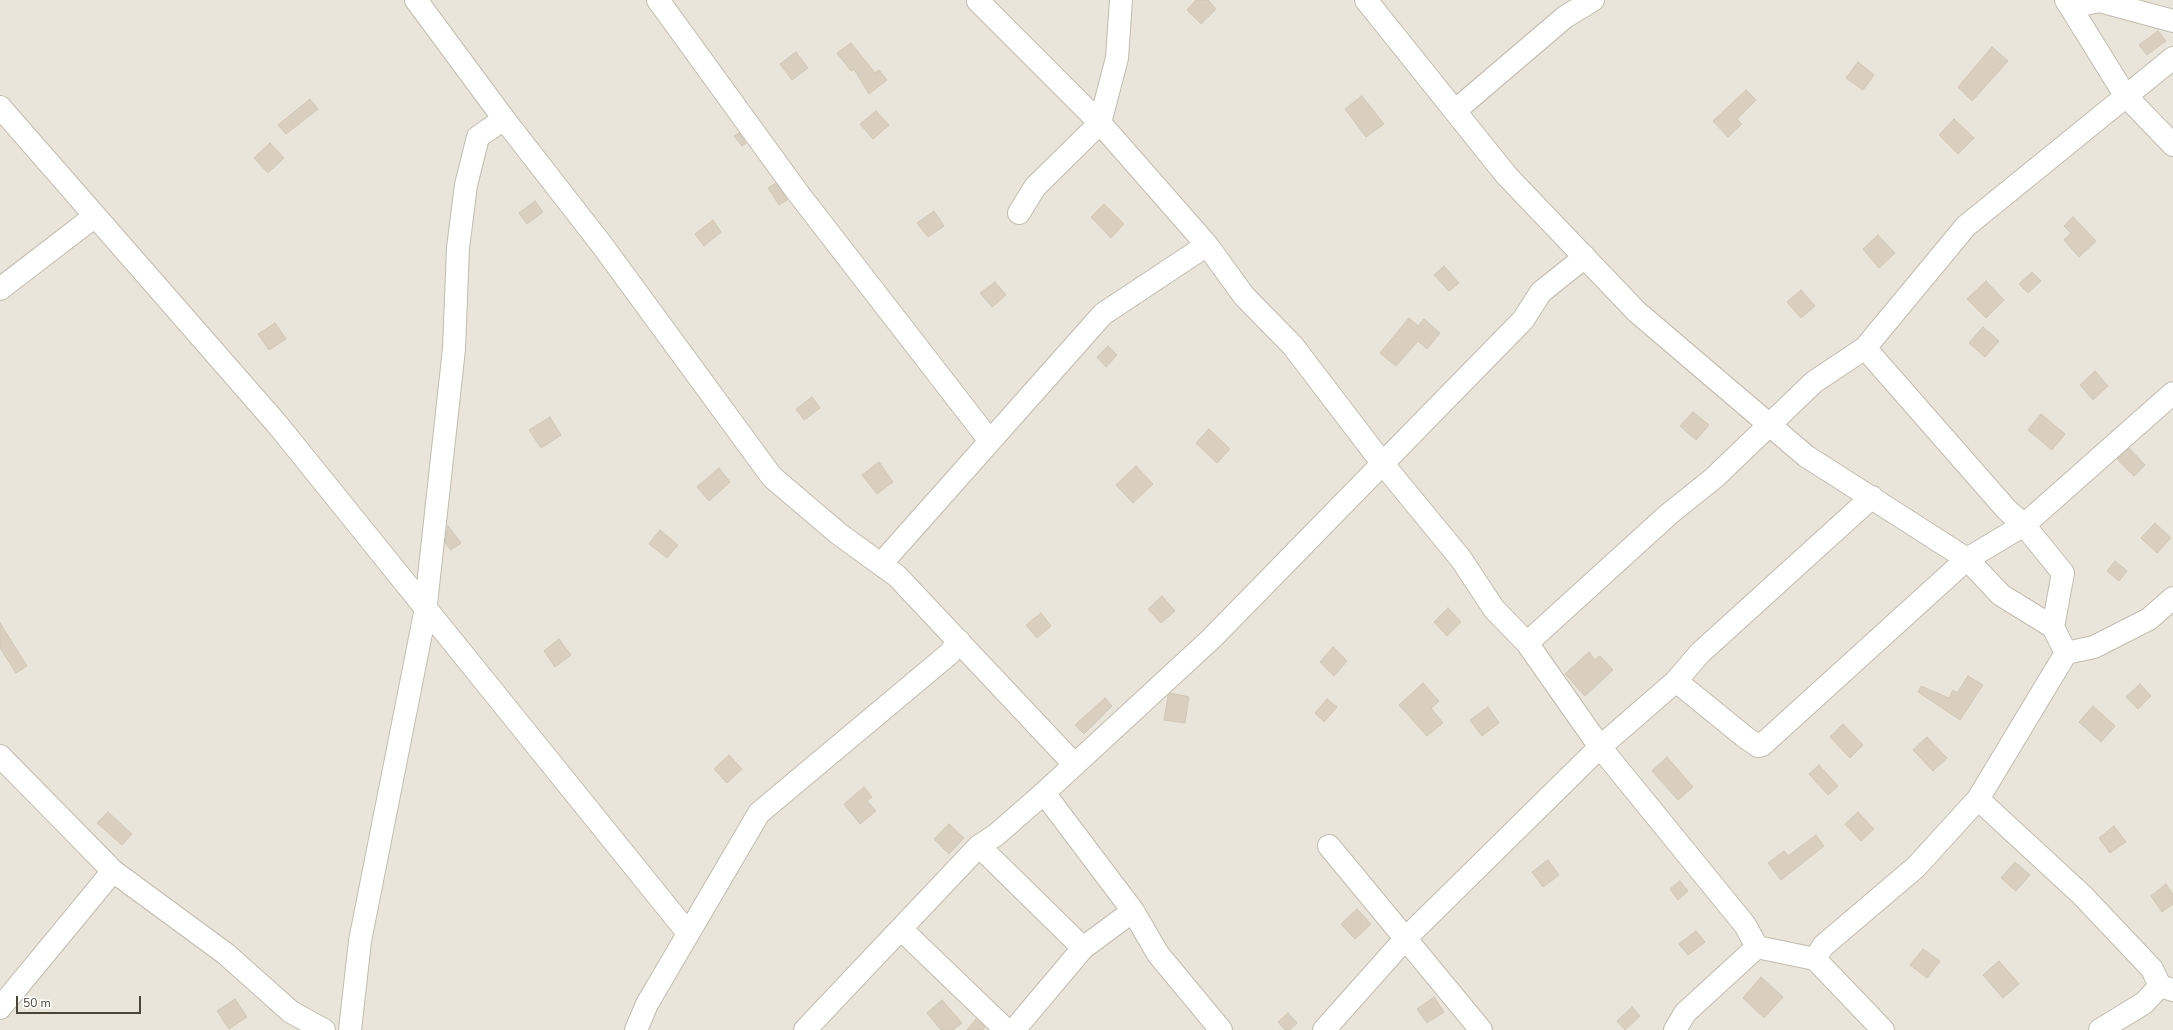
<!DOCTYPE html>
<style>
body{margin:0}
#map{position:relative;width:2173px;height:1030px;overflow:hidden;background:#f6f3ec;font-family:"Nunito Sans",sans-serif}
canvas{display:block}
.scale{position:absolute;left:16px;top:996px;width:125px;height:18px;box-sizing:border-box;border:2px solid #4b4439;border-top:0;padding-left:5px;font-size:12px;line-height:14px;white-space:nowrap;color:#4b4439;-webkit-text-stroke:3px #fff;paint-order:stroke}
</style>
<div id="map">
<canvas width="2173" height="1030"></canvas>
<div class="scale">50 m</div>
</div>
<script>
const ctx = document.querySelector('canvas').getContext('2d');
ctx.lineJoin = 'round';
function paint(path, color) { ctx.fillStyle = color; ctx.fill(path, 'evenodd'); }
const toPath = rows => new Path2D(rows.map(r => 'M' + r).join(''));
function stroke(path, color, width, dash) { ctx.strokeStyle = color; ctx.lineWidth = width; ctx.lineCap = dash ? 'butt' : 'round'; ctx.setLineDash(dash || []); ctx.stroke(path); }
const residential = toPath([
 [0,0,2173,0,2173,1030,0,1030]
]);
const building = toPath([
 [1196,0,1208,0,1216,9,1201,24,1187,10,1196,0],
 [2158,31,2166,41,2147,55,2139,45,2158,31],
 [851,43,875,73,879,70,887,80,869,94,854,69,851,71,837,53,851,43],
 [1992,47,2008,61,1972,101,1958,87,1992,47],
 [796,52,808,68,792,80,780,64,796,52],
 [1858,62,1874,75,1863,90,1846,78,1858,62],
 [1746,90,1756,100,1737,119,1742,124,1728,137,1713,121,1746,90],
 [1362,96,1384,124,1366,137,1345,109,1362,96],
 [310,99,318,109,286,134,278,125,310,99],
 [876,111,889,125,873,139,860,124,876,111],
 [1954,119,1974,138,1958,154,1939,135,1954,119],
 [739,133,746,143,742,146,734,136,739,133],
 [270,143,284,158,268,173,254,158,270,143],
 [776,183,787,200,779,205,768,188,776,183],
 [535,201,543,212,527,224,519,213,535,201],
 [1104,204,1124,224,1111,238,1091,217,1104,204],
 [934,211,944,226,928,237,917,223,934,211],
 [2073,217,2096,241,2079,257,2064,240,2071,233,2064,226,2073,217],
 [713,220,721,232,704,246,695,234,713,220],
 [1878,235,1895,253,1879,268,1863,249,1878,235],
 [1444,266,1459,283,1449,291,1434,275,1444,266],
 [2032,272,2041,281,2028,293,2019,284,2032,272],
 [1986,281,2004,300,1986,318,1967,299,1986,281],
 [995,282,1006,295,992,307,980,293,995,282],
 [1801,290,1815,306,1801,318,1787,302,1801,290],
 [1409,318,1418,326,1424,319,1440,333,1427,349,1418,341,1396,366,1380,353,1409,318],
 [275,323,286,339,269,350,258,334,275,323],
 [1983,327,1999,341,1985,357,1969,343,1983,327],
 [1108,346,1117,355,1106,367,1097,357,1108,346],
 [2095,371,2108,386,2093,400,2080,385,2095,371],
 [812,397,820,408,804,420,796,409,812,397],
 [1693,412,1709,425,1696,440,1680,426,1693,412],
 [2041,414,2065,434,2052,450,2028,430,2041,414],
 [550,417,561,435,541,448,529,430,550,417],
 [1209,429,1230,449,1217,463,1196,443,1209,429],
 [2129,448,2145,465,2134,476,2117,459,2129,448],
 [879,462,893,482,877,494,862,475,879,462],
 [1136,466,1153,484,1133,503,1116,485,1136,466],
 [719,468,730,482,709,501,697,487,719,468],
 [2155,523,2171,538,2157,553,2141,538,2155,523],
 [448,526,461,543,451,550,445,543,448,526],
 [660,530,678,545,667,558,649,544,660,530],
 [2115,561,2127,571,2119,581,2107,571,2115,561],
 [1162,596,1175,611,1161,623,1148,609,1162,596],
 [1448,608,1461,622,1447,636,1434,622,1448,608],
 [1041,613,1051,626,1037,638,1026,625,1041,613],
 [0,623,27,666,16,673,0,648,0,623],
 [559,639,571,655,555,667,544,651,559,639],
 [1333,647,1347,661,1334,676,1320,662,1333,647],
 [1589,652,1595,660,1600,656,1613,670,1585,696,1565,674,1589,652],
 [1968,676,1983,685,1960,720,1918,692,1921,686,1949,698,1953,690,1957,693,1968,676],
 [1423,683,1439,701,1431,708,1443,723,1427,736,1399,705,1423,683],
 [2140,684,2151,696,2138,709,2126,697,2140,684],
 [1170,693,1189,697,1185,723,1164,720,1168,696,1170,693],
 [1105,698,1112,706,1084,734,1075,725,1105,698],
 [1327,699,1337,707,1324,722,1315,713,1327,699],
 [2093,706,2115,726,2101,742,2079,722,2093,706],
 [1488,707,1499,723,1482,736,1470,720,1488,707],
 [1843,724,1863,745,1850,758,1830,737,1843,724],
 [1927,737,1947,758,1933,771,1913,750,1927,737],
 [729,755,742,769,727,783,714,769,729,755],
 [1667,757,1693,787,1678,800,1652,771,1667,757],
 [1819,765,1838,786,1828,795,1809,774,1819,765],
 [864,787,872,797,867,801,876,811,860,824,844,804,864,787],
 [108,812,132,834,122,845,97,823,108,812],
 [1858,812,1874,829,1861,841,1845,824,1858,812],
 [949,824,964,838,949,854,934,839,949,824],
 [2114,826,2126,842,2110,853,2099,838,2114,826],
 [1816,835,1824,846,1781,880,1768,863,1784,851,1788,856,1816,835],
 [1548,860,1559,875,1543,887,1532,872,1548,860],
 [2015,862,2030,875,2016,891,2001,878,2015,862],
 [1680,881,1688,891,1678,900,1670,889,1680,881],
 [2166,884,2173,894,2173,904,2162,912,2151,896,2166,884],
 [1357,909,1371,924,1355,939,1341,924,1357,909],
 [1696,931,1705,942,1688,955,1679,944,1696,931],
 [1923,949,1940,961,1927,978,1910,965,1923,949],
 [1999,961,2019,984,2003,998,1983,975,1999,961],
 [1761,977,1783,997,1764,1018,1743,998,1761,977],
 [1434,997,1444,1012,1427,1023,1417,1009,1434,997],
 [235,999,247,1017,229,1029,217,1011,235,999],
 [942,1000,962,1023,953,1030,941,1030,927,1013,942,1000],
 [1632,1007,1640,1016,1625,1030,1617,1021,1632,1007],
 [1288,1013,1297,1023,1290,1030,1285,1030,1278,1022,1288,1013],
 [976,1019,985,1027,983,1030,967,1030,976,1019]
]);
const minor = toPath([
 [416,0,504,119,602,245,772,477,839,534,897,576,1074,764],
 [658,0,798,193,990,441],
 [1366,0,1507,176,1637,312,1806,456,1967,559,2001,595,2053,627,2066,653],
 [2066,0,2125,95,2173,145],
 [978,1,1100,123,1207,245,1244,296,1293,346,1383,464,1461,559,1494,609,1527,643,1600,747,1745,925,1757,947,1815,959,1883,1030],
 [2071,7,2099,1,2173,21],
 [0,107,277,424,688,933],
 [1456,110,1565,17,1593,0],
 [1019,213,1035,187,1100,123,1117,58,1121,0],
 [0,289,95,216],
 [1865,348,2007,510,2024,525,2063,573,2053,627],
 [881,564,1103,314,1207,245],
 [1527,643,1669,514,1714,478,1814,382,1865,348,1966,226,2173,58],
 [1676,681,1745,737,1758,746,1762,745,1967,559,2024,525,2173,393],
 [0,756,113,871,226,954,291,1012,324,1030],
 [1044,793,1133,911,1158,954,1221,1030],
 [1978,799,2082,895,2152,969,2160,986,2173,990],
 [979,846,1083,948],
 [1329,846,1481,1030],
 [901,929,1006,1030],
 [1815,959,1823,946,1916,867,1978,799,2066,653,2094,647,2149,619,2173,598],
 [0,1008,113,871],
 [350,1030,360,941,425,613,454,349,458,248,466,185,478,137,504,119],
 [636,1030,647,1004,759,813,949,654,959,641],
 [805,1030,979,846,996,835,1044,793,1211,639,1523,320,1541,292,1585,257],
 [1014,1030,1083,948,1133,911],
 [1324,1030,1406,938,1600,747,1676,681,1700,653,1872,497],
 [1675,1030,1685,1013,1757,947],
 [2100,1030,2144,1003,2160,986]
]);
paint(residential, '#eae5da');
paint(building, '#d8cfc1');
stroke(building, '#d3c7b4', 1);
stroke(minor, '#c2bbae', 24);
stroke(minor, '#fff', 22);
</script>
